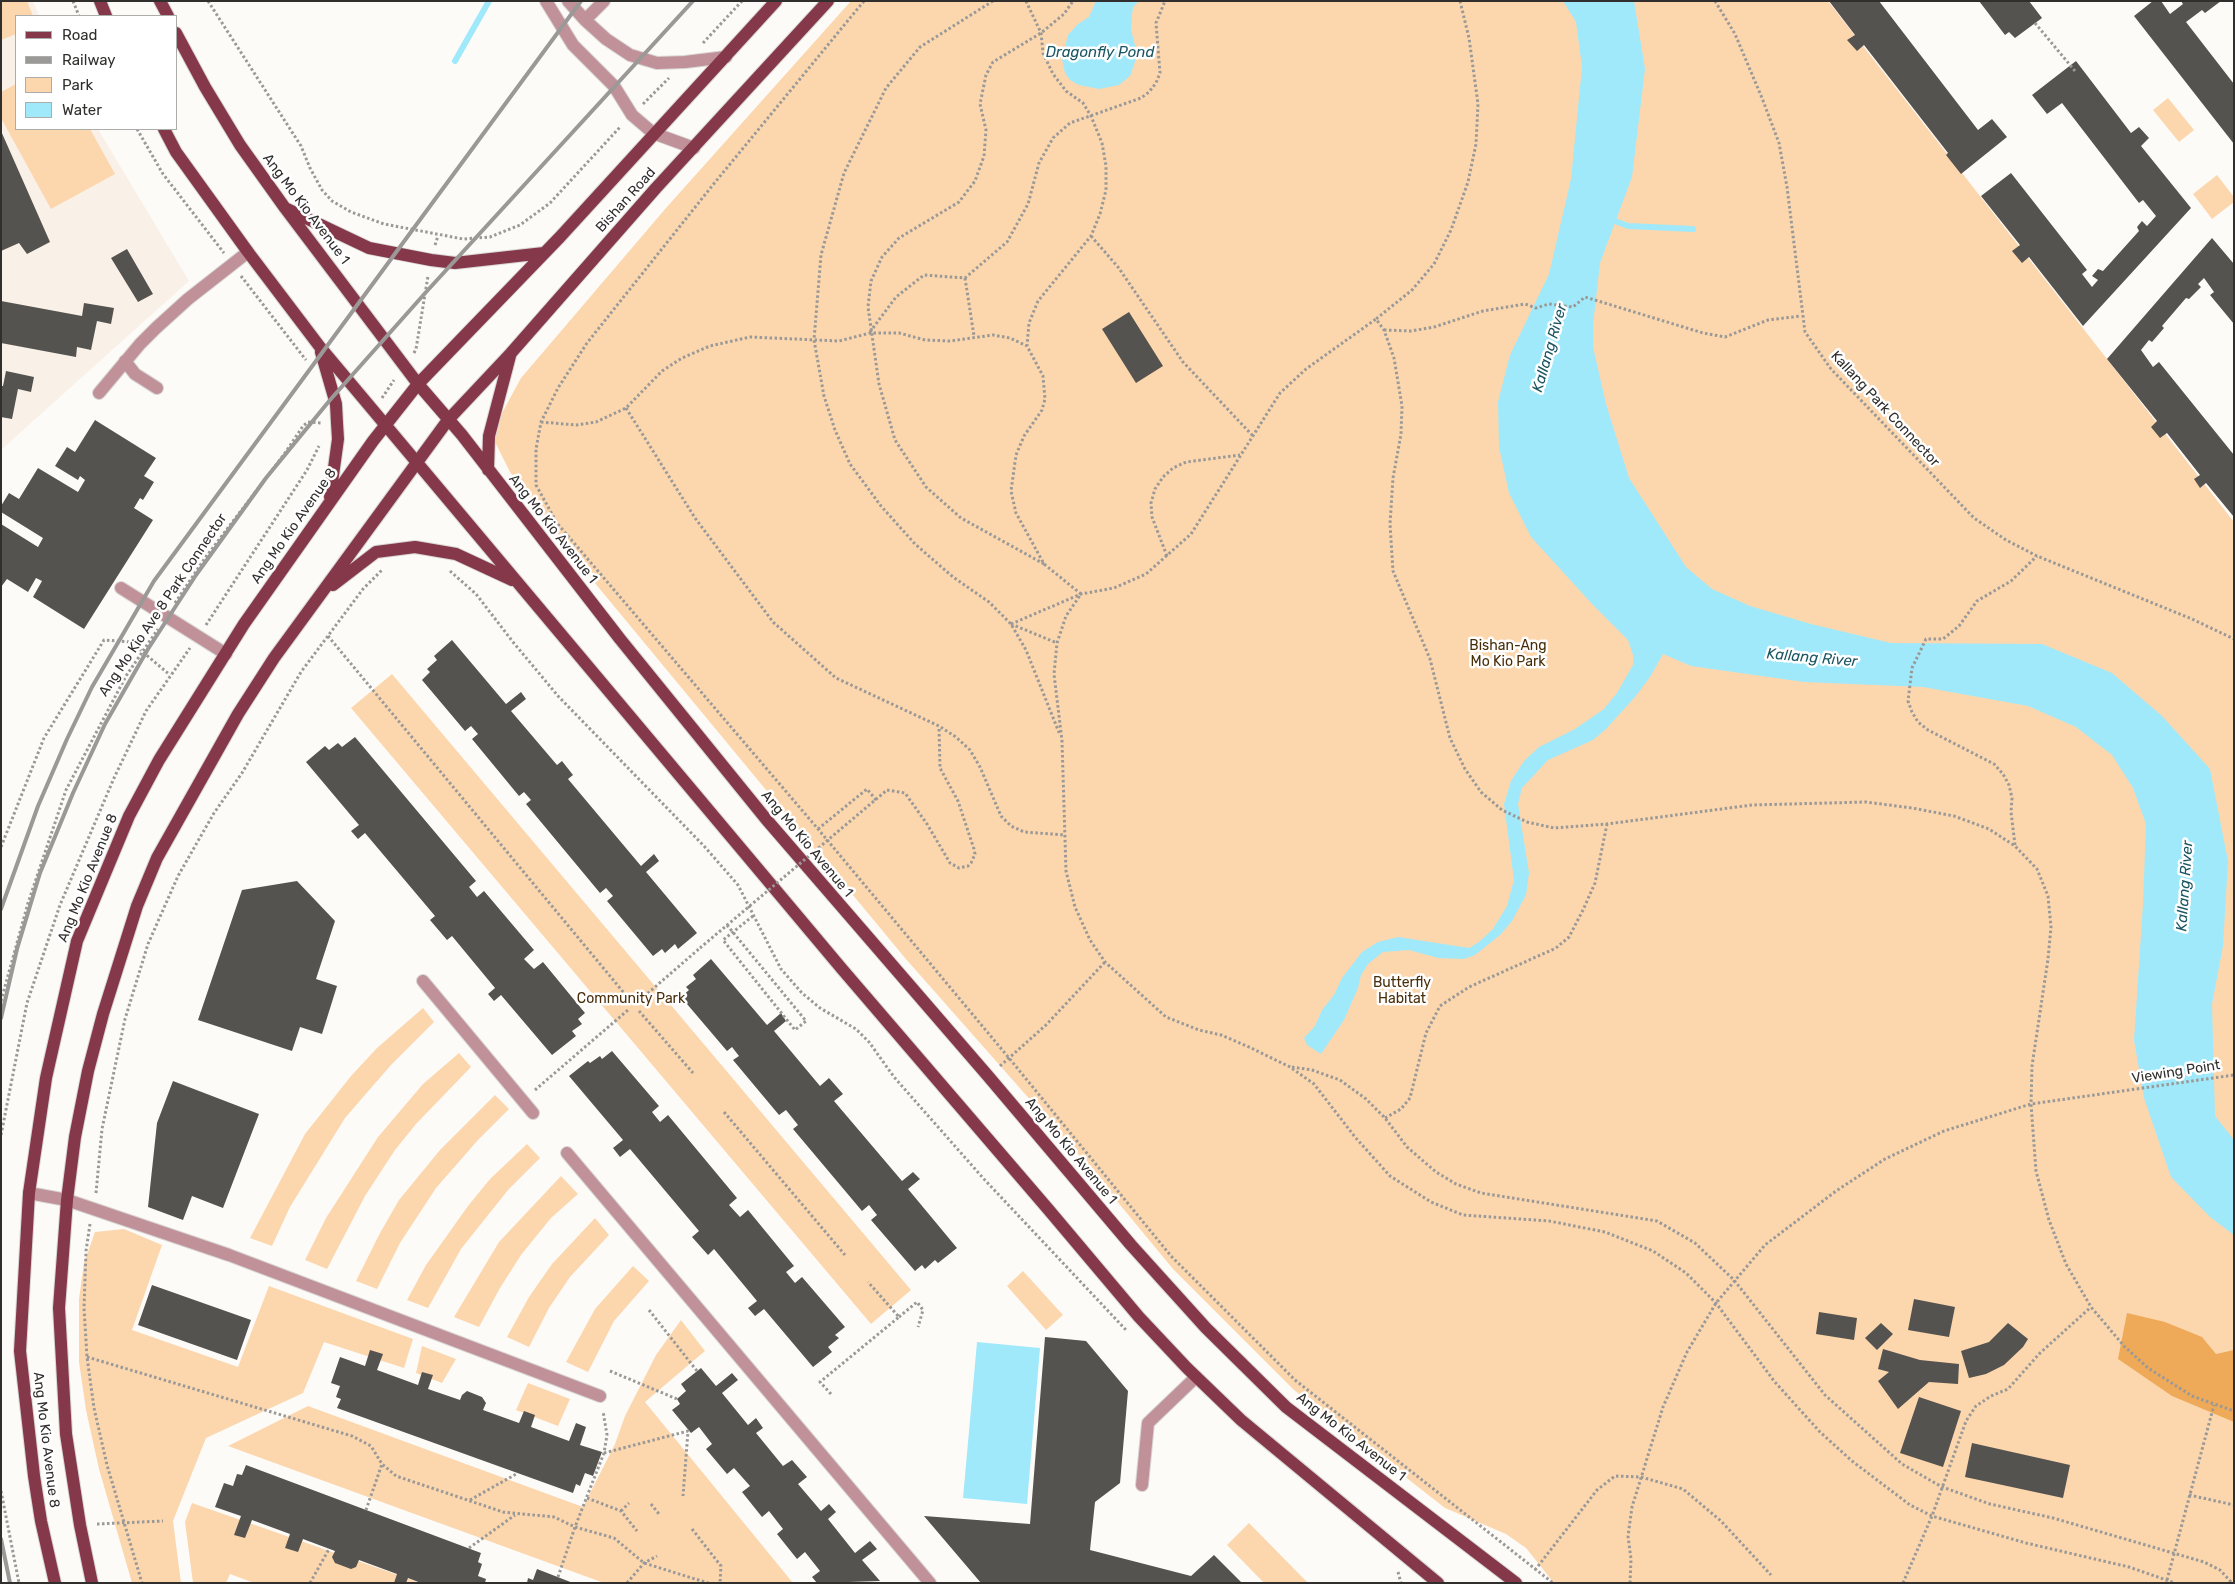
<!DOCTYPE html>
<style>
body{margin:0}
#map{position:relative;width:2235px;height:1584px;overflow:hidden;background:#fdfbf8;font-family:Rubik,sans-serif}
canvas{display:block}
.frame{position:absolute;inset:0;border:2px solid #302f2e;pointer-events:none}
.legend{position:absolute;left:15px;top:15px;width:162px;height:115px;box-sizing:border-box;background:#fff;border:1px solid #acacab;margin:0;padding:6px 9px;list-style:none;font-size:15px;color:#302f2e}
.legend li{display:flex;align-items:center;gap:10px;height:25px}
.legend b{width:25px;border:1px solid #acacab}
</style>
<div id="map">
<canvas width="2235" height="1584"></canvas>
<div class="frame"></div>
<ul class="legend">
<li><b style="height:6px;background:#853849"></b>Road</li>
<li><b style="height:6px;background:#9b9997"></b>Railway</li>
<li><b style="height:14px;background:#fcd7ae"></b>Park</li>
<li><b style="height:14px;background:#a0e9fb"></b>Water</li>
</ul>
</div>
<script>
const ctx = document.querySelector('canvas').getContext('2d');
ctx.lineJoin = 'round';
function paint(path, color) { ctx.fillStyle = color; ctx.fill(path, 'evenodd'); }
const toPath = rows => new Path2D(rows.map(r => 'M' + r).join(''));
function stroke(path, color, width, dash) { ctx.strokeStyle = color; ctx.lineWidth = width; ctx.lineCap = dash ? 'butt' : 'round'; ctx.setLineDash(dash || []); ctx.stroke(path); }
function label(font, color, halo, rows, align = 'center') {
  ctx.font = font + ' Rubik,sans-serif'; ctx.lineWidth = 5; ctx.setLineDash([]); ctx.textBaseline = 'middle'; ctx.strokeStyle = halo; ctx.fillStyle = color; for (const [text, x, y, turn = 0] of rows) {
    ctx.save(); ctx.translate(x, y); ctx.rotate((+turn || 0) * Math.PI / 180); ctx.textAlign = isNaN(turn) ? turn : align; if (halo) ctx.strokeText(text, 0, 0); ctx.fillText(text, 0, 0); ctx.restore();
  }
}
const built = toPath([
 [1,1,33,1,39,16,16,16,16,129,98,129,189,281,1,450]
]);
const green = toPath([
 [1,1,27,1,33,16,16,16,16,34,1,40],
 [851,1,1828,1,2234,522,2234,1583,1554,1583,1526,1548,1506,1534,1445,1508,1294,1390,1173,1269,1078,1154,905,958,594,582,510,472,494,440,502,413,521,378,666,208],
 [16,84,16,129,90,129,115,174,51,209,1,118,1,92],
 [2168,98,2194,130,2179,142,2153,110],
 [2217,175,2234,197,2234,202,2212,219,2193,194],
 [392,674,911,1290,871,1324,351,708],
 [423,1008,434,1022,391,1065,345,1118,290,1207,272,1246,250,1238,305,1134,351,1076,377,1048],
 [459,1053,471,1067,416,1124,395,1150,365,1196,327,1269,305,1260,326,1218,378,1137,423,1084],
 [495,1095,509,1109,478,1140,436,1188,400,1243,377,1289,356,1281,380,1233,399,1200,440,1150],
 [527,1144,540,1158,508,1190,461,1249,428,1308,407,1300,426,1265,468,1206,490,1179],
 [561,1176,578,1194,551,1218,521,1255,500,1288,479,1327,454,1317,499,1242],
 [595,1218,609,1235,570,1277,549,1308,529,1347,507,1337,529,1297,552,1264],
 [124,1229,162,1245,132,1330,238,1367,269,1286,413,1339,404,1368,324,1342,303,1393,206,1438,173,1521,181,1583,132,1583,99,1469,86,1410,79,1362,79,1299,84,1263,95,1232],
 [633,1266,649,1281,614,1321,588,1372,566,1362,595,1309],
 [1023,1271,1063,1315,1046,1330,1007,1286],
 [681,1320,705,1351,645,1402,793,1583,604,1583,228,1446,308,1406,583,1507,615,1444,625,1416,656,1355],
 [422,1346,456,1359,442,1383,416,1373],
 [528,1383,570,1399,558,1426,516,1410],
 [192,1503,421,1583,254,1583,230,1574,226,1583,193,1583,185,1522],
 [1249,1523,1308,1583,1264,1583,1227,1545]
]);
const forest = toPath([
 [2127,1313,2165,1322,2202,1337,2216,1354,2234,1350,2234,1422,2172,1396,2118,1359]
]);
const water = toPath([
 [1096,1,1139,1,1133,7,1132,15,1131,30,1137,53,1134,65,1130,76,1119,85,1099,89,1079,85,1070,80,1065,73,1062,59,1068,35,1078,24,1089,17],
 [1563,1,1634,1,1645,69,1632,177,1600,263,1593,325,1593,347,1606,404,1629,478,1686,567,1712,589,1750,606,1811,624,1891,643,2042,644,2112,673,2162,716,2210,769,2228,861,2223,946,2212,1004,2215,1116,2234,1140,2234,1235,2210,1217,2171,1177,2144,1098,2134,1040,2143,904,2146,824,2133,788,2112,755,2076,727,2028,706,1923,687,1804,682,1691,666,1663,654,1650,677,1635,697,1606,729,1593,740,1548,760,1522,788,1518,804,1529,873,1526,895,1512,921,1500,935,1475,955,1464,959,1438,958,1409,950,1383,952,1368,964,1361,975,1358,988,1344,1020,1321,1054,1307,1045,1304,1038,1315,1026,1322,1010,1334,995,1342,978,1362,952,1378,942,1398,937,1469,948,1479,942,1493,929,1507,906,1514,880,1504,804,1511,781,1524,761,1539,747,1575,729,1604,709,1617,693,1633,665,1633,655,1628,640,1592,604,1531,537,1509,493,1499,447,1498,402,1510,355,1549,274,1571,179,1582,67,1576,22],
 [977,1342,1040,1348,1027,1504,963,1498]
]);
const stream = toPath([
 [455,61,489,1],
 [1607,218,1628,226,1693,229]
]);
const building = toPath([
 [1829,1,1879,1,1978,130,1992,119,2007,137,1961,174,1946,155,1948,153,1864,45,1857,51,1847,40,1855,35],
 [1979,1,2029,1,2042,18,2015,38,2009,32,2005,35],
 [2153,1,2161,1,2170,14,2183,4,2181,1,2221,1,2205,13,2202,10,2186,22,2234,84,2234,144,2134,16],
 [2076,61,2131,133,2139,127,2149,138,2141,146,2191,208,2083,326,2029,257,2022,263,2012,251,2020,245,1981,196,2011,173,2087,270,2082,274,2092,287,2098,280,2092,276,2098,269,2103,271,2139,231,2137,227,2142,221,2147,226,2156,216,2143,200,2139,203,2062,103,2047,114,2032,95],
 [1,131,50,242,27,254,19,243,1,251],
 [2212,238,2234,264,2234,324,2210,295,2214,292,2204,278,2198,284,2201,287,2189,299,2186,298,2162,326,2164,328,2152,342,2149,340,2141,350,2153,367,2159,362,2234,455,2234,517,2206,483,2200,488,2194,479,2200,475,2167,433,2160,438,2151,427,2157,421,2107,359],
 [127,249,153,294,138,302,111,258],
 [1,301,82,316,84,303,114,308,111,324,97,321,91,350,77,347,76,357,1,343],
 [1129,312,1163,366,1136,383,1102,329],
 [6,371,34,377,31,392,18,389,12,419,1,417,1,386,3,386],
 [95,420,156,458,144,476,154,482,143,500,140,498,134,508,153,520,84,629,33,597,42,581,36,578,28,592,7,579,1,587,1,524,38,547,43,538,1,512,1,506,9,493,19,499,38,468,78,492,85,480,80,476,78,480,55,466,67,447,75,452],
 [452,640,506,704,521,692,526,699,511,711,557,765,562,761,573,775,568,779,641,866,654,854,659,861,646,872,697,933,678,949,675,944,665,953,662,949,653,956,607,901,613,896,606,888,600,893,526,804,531,800,524,792,519,796,472,739,478,734,471,726,465,731,422,680,430,672,427,669,437,660,434,656],
 [355,737,476,881,469,887,477,897,484,891,534,950,524,959,534,969,543,962,585,1013,578,1019,582,1024,572,1031,576,1036,552,1055,501,995,494,1001,488,994,495,988,452,936,447,940,430,920,435,916,365,833,358,839,351,831,359,825,306,762,325,746,329,750,338,743,342,747],
 [297,881,335,921,316,979,337,986,322,1034,300,1027,292,1051,198,1020,242,890],
 [711,959,767,1025,781,1013,786,1021,774,1031,820,1086,829,1078,843,1094,834,1101,902,1181,913,1172,920,1179,908,1189,957,1248,938,1263,935,1260,925,1269,922,1265,915,1271,871,1220,877,1215,869,1205,862,1211,793,1129,798,1125,786,1110,779,1115,733,1060,739,1056,732,1047,727,1051,681,997,689,990,686,987,696,979,693,975],
 [612,1051,659,1106,652,1112,660,1122,668,1115,737,1198,729,1205,740,1217,748,1210,794,1266,786,1272,795,1283,802,1277,845,1327,835,1335,839,1338,828,1347,832,1352,813,1367,764,1309,755,1316,748,1308,757,1301,714,1249,708,1255,692,1237,699,1231,630,1149,620,1157,613,1148,623,1140,569,1076,588,1061,590,1063,600,1056,602,1059],
 [173,1081,259,1114,223,1208,192,1196,183,1220,148,1207,157,1123],
 [152,1285,251,1320,237,1360,138,1325],
 [1914,1299,1955,1307,1949,1337,1908,1330],
 [1819,1312,1857,1318,1854,1340,1816,1334],
 [1881,1323,1893,1334,1877,1350,1865,1338],
 [2008,1323,2028,1339,2023,1347,2004,1365,1986,1374,1969,1378,1961,1351,1989,1342],
 [1045,1337,1086,1341,1128,1391,1120,1483,1095,1502,1090,1550,1191,1576,1214,1555,1242,1583,981,1583,924,1516,1030,1524],
 [1883,1349,1920,1360,1959,1364,1958,1384,1929,1382,1898,1409,1878,1381,1889,1372,1878,1369],
 [370,1350,383,1354,377,1370,418,1385,422,1372,433,1375,428,1389,460,1400,462,1395,467,1391,482,1397,486,1403,483,1410,519,1423,524,1411,535,1415,531,1427,569,1441,576,1423,586,1427,580,1445,602,1452,593,1476,585,1473,580,1486,576,1484,573,1493,337,1408,341,1399,336,1397,340,1386,331,1383,340,1357,365,1366],
 [701,1368,716,1386,732,1373,738,1380,722,1393,748,1425,756,1418,763,1428,756,1433,783,1466,792,1460,807,1477,798,1484,821,1511,829,1504,836,1512,828,1519,855,1553,870,1541,877,1549,862,1560,880,1581,817,1583,812,1577,820,1571,805,1552,797,1559,777,1534,783,1529,769,1511,762,1517,742,1492,750,1486,734,1468,727,1474,706,1449,712,1444,699,1427,691,1433,672,1410,680,1404,677,1399,686,1391,681,1384],
 [1919,1397,1961,1411,1943,1467,1900,1453],
 [1972,1443,2070,1465,2063,1498,1965,1477],
 [246,1465,481,1553,478,1562,482,1564,478,1576,486,1579,485,1583,421,1583,408,1578,406,1583,394,1583,397,1574,359,1560,356,1567,351,1569,335,1563,332,1557,335,1551,303,1539,298,1552,285,1548,290,1534,252,1520,245,1538,234,1535,241,1516,215,1507,224,1483,233,1486,237,1474,242,1475],
 [537,1569,573,1583,527,1583,528,1578,533,1580]
]);
const path = toPath([
 [73,1,79,16],
 [208,1,301,146,310,168,322,190,332,201,351,212,384,224,463,239,490,237,520,225,550,203,621,126],
 [864,1,712,186,587,343,558,388,541,422,536,449,536,485,557,523,818,829,1009,1058,1171,1256,1295,1380,1553,1583],
 [993,1,920,47,886,88,844,173,821,255,814,340,824,396,835,430,850,464,881,506,915,544,953,577,989,602,1011,624,1026,650,1060,735],
 [1026,1,1041,33,1043,53,1053,74,1066,91,1083,103,1091,116,1102,143,1106,166,1106,190,1100,214,1091,236,1038,301,1029,323,1027,346,1043,376,1045,399,1042,410,1024,436,1016,455,1011,491,1016,513,1044,564,1081,594,1066,616,1057,643,1054,674,1062,741,1066,871,1075,907,1090,940,1105,962,1166,1017,1199,1030,1221,1035,1249,1047,1290,1067,1314,1084,1355,1137,1390,1176,1431,1202,1463,1215,1549,1221,1605,1232,1653,1251,1686,1273,1716,1303,1774,1381,1820,1432,1852,1461,1910,1505,1932,1516,2026,1543,2129,1567,2175,1583],
 [1460,1,1469,38,1478,104,1476,144,1468,182,1451,230,1434,264,1412,290,1376,319,1384,330,1394,358,1402,406,1401,434,1393,478,1390,524,1393,571,1430,659,1450,738,1465,769,1481,792,1502,810,1527,822,1554,828,1607,824,1752,805,1866,802,1912,808,1954,816,1989,829,2015,846,2037,869,2048,896,2051,927,2048,959,2032,1066,2031,1104,2036,1171,2049,1220,2066,1264,2091,1307,2124,1346,2148,1368,2192,1396,2234,1411],
 [1715,1,1735,34,1762,98,1779,143,1787,187,1805,332,1831,369,1974,518,2006,540,2037,556,2192,619,2234,639],
 [2035,23,2075,71],
 [703,43,742,1],
 [643,104,669,78],
 [137,129,163,174,224,253],
 [1091,236,1118,267,1183,362,1253,436],
 [435,245,438,236],
 [241,276,306,360],
 [965,278,974,336],
 [1384,330,1411,331,1434,327,1483,311,1525,304,1536,308,1549,304,1573,307,1585,297,1703,333,1725,337,1768,320,1801,316],
 [870,332,896,297,924,275,965,278,1007,242,1028,204,1039,163,1053,138,1070,123,1141,98,1149,92,1156,83,1160,73,1156,23,1165,1],
 [414,353,416,349,428,276],
 [382,398,394,380],
 [626,408,695,518,773,622,836,678,939,726,956,737,970,750,980,767,1001,816,1011,826,1024,832,1065,835],
 [541,422,576,425,596,422,626,408,662,371,682,358,710,346,750,337,839,341,870,333,899,333,925,340,950,341,993,335,1010,338,1027,346],
 [1167,556,1152,517,1151,503,1155,489,1163,477,1173,468,1186,462,1240,455],
 [1044,564,961,518,926,487,895,440,879,384,868,307,871,281,882,257,899,238,959,202,975,181,984,156,986,130,980,104,986,75,993,62,1041,33,1064,14,1073,1],
 [450,571,476,594,513,642,558,696,704,846,738,885,781,969,802,993,820,1008,856,1029,869,1042,894,1077,983,1178,1126,1330],
 [175,603,205,558,285,453,303,426,308,422,322,423],
 [1011,624,1081,594,1114,588,1146,574,1191,534,1280,393,1306,369,1376,319],
 [1011,624,1057,643],
 [206,625,307,470,319,446],
 [328,636,629,999],
 [887,790,905,793,927,824,950,863,959,868,968,866,971,863,975,854,974,849,958,801,940,768,939,727],
 [818,829,867,789,876,800],
 [2015,845,2011,812,2012,798,2009,785,2003,774,1994,764,1928,730,1918,722,1912,712,1908,701,1912,668,1926,639,1943,639,1959,626,1977,601,2011,581,2037,556],
 [1,847,44,738,104,640,131,642,170,675],
 [753,916,723,940,795,1030,806,1021],
 [640,1000,700,948],
 [1,1001,28,903,66,790,126,676,158,629],
 [639,1011,693,1073],
 [1000,1066,1046,1025,1105,962],
 [1292,1067,1312,1070,1340,1080,1366,1099,1385,1118,1407,1147,1436,1172,1456,1184,1481,1193,1657,1221,1695,1243,1734,1280,1825,1395,1902,1464,1942,1487,1990,1504,2053,1518,2204,1562,2220,1570,2232,1583],
 [535,1090,628,1010],
 [724,1112,845,1255],
 [1385,1118,1401,1109,1410,1098,1426,1033,1440,1006,1469,987,1556,948,1569,937,1583,910,1595,883,1607,824],
 [1,1135,27,1003,60,905,114,778,146,711,190,648],
 [96,1193,102,1129,125,1019,148,944,178,876,214,813,242,773,301,672,363,589,382,570],
 [90,1224,86,1251,84,1308,87,1357,94,1408,107,1465,142,1583],
 [649,1310,697,1371],
 [899,1317,917,1302,923,1310,918,1327],
 [87,1357,352,1436,371,1446,382,1464,396,1476,503,1512,554,1517,575,1527,614,1538,644,1563,708,1583],
 [610,1371,677,1399],
 [831,1394,820,1382,899,1317,868,1282],
 [604,1453,688,1431,683,1496],
 [1,1491,19,1583],
 [2189,1495,2234,1505],
 [587,1498,621,1511,637,1531],
 [470,1500,518,1473],
 [651,1504,659,1514],
 [366,1510,382,1464],
 [621,1511,629,1503],
 [97,1524,163,1521],
 [692,1529,721,1566,720,1583],
 [469,1548,515,1515],
 [1535,1570,1597,1490,1615,1476,1641,1477,1683,1489,1721,1521,1771,1575],
 [1398,1572,1401,1583],
 [558,1577,575,1527,604,1453,607,1435,603,1411],
 [2167,1580,2214,1405],
 [310,1583,329,1549],
 [627,1583,644,1563,657,1556],
 [1630,1583,1631,1559,1628,1536,1632,1507,1663,1407,1687,1352,1716,1303,1765,1245,1836,1191,1885,1159,1944,1131,2031,1104,2234,1075],
 [1903,1583,1932,1516,1966,1421,1976,1406,1991,1396,2008,1389,2040,1353,2091,1307]
]);
const minor = toPath([
 [546,1,573,45,614,86,632,115,653,133,694,148],
 [568,1,585,20,606,39,630,55,657,63,685,62,726,57],
 [585,20,604,1],
 [125,361,135,374,157,388],
 [99,393,140,344,156,328,188,299,248,252],
 [121,588,226,654],
 [423,981,533,1113],
 [567,1153,930,1583],
 [29,1193,67,1200,229,1255,600,1396],
 [1142,1485,1148,1423,1196,1377]
]);
const major = toPath([
 [100,1,106,16],
 [160,1,168,16],
 [176,33,205,87,240,145,285,208,418,384,462,435,620,639,766,819,988,1076,1131,1245,1206,1328,1286,1407,1516,1583],
 [164,129,176,152,248,252,320,347,842,969,1048,1209,1139,1317,1187,1368,1241,1420,1438,1583],
 [287,209,369,248,431,260,455,263,544,253],
 [321,352,336,404,337,423,338,439,330,497],
 [488,470,489,436,510,356],
 [333,585,376,552,415,547,456,554,512,580],
 [55,1583,41,1521,34,1476,20,1351,29,1193,46,1078,77,941,129,816,159,760,244,624,373,441,418,384,560,237,776,1],
 [92,1583,80,1525,66,1434,59,1308,67,1200,75,1137,88,1071,103,1014,137,906,157,858,238,714,274,658,448,420,511,353,656,188,828,1]
]);
const rail = toPath([
 [1,909,38,806,67,739,92,687,154,581,581,1],
 [1,1018,17,949,40,873,73,793,105,724,148,649,196,575,266,478,330,400,427,291,693,1],
 [1,1539,10,1583]
]);
const pathBridge = toPath([
 [727,925,806,1021],
 [700,948,887,790]
]);
const streetNames = [
 ["Bishan Road",626,200,-48],
 ["Ang Mo Kio Avenue 1",306,209,53],
 ["Kallang Park Connector",1885,409,47],
 ["Ang Mo Kio Avenue 8",294,526,-55],
 ["Ang Mo Kio Avenue 1",553,529,52],
 ["Ang Mo Kio Ave 8 Park Connector",163,605,-56],
 ["Ang Mo Kio Avenue 1",807,844,50],
 ["Ang Mo Kio Avenue 8",88,878,-68],
 ["Viewing Point",2176,1072,-9],
 ["Ang Mo Kio Avenue 1",1071,1151,50],
 ["Ang Mo Kio Avenue 1",1351,1437,38],
 ["Ang Mo Kio Avenue 8",46,1440,83]
];
const parkNames = [
 ["Bishan-Ang",1508,646],
 ["Mo Kio Park",1508,662],
 ["Butterfly",1402,983],
 ["Habitat",1402,999],
 ["Community Park",631,999]
];
const waterNames = [
 ["Dragonfly Pond",1100,53],
 ["Kallang River",1550,348,-74],
 ["Kallang River",1812,658,5],
 ["Kallang River",2185,886,-86]
];
paint(built, '#f9f0e7');
paint(green, '#fcd7ae');
paint(forest, '#eeaa58');
paint(water, '#a0e9fb');
stroke(stream, '#a0e9fb', 6);
paint(building, '#555350');
stroke(minor, '#d8d6d4', 14);
stroke(major, '#d8d6d4', 14);
stroke(path, '#9a9997', 3, [2.5, 2.5]);
stroke(minor, '#c09198', 12);
stroke(major, '#853849', 12);
stroke(rail, '#9b9997', 4);
stroke(pathBridge, '#9a9997', 3, [2.5, 2.5]);
label('14px', '#302f2e', '#fff', streetNames);
label('14px', '#482d09', '#fff', parkNames);
label('italic 15px', '#1a5562', '#fff', waterNames);
</script>
